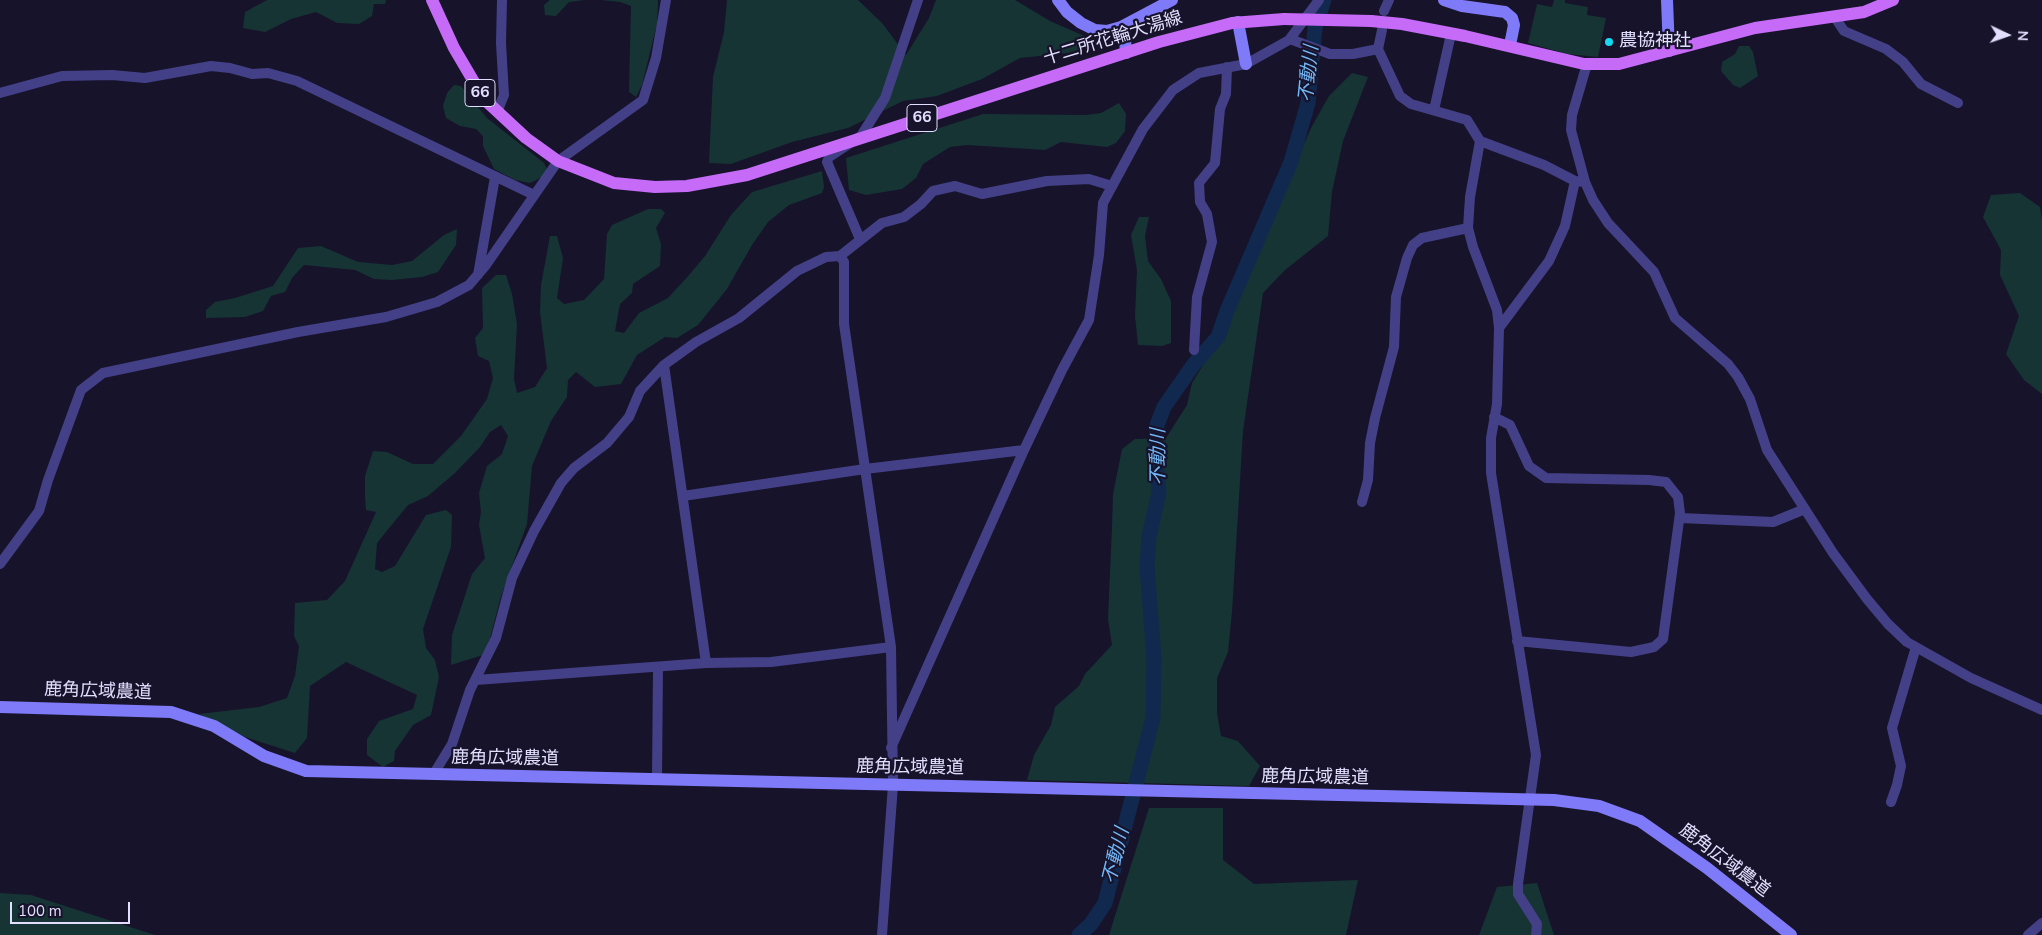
<!DOCTYPE html>
<meta charset="utf-8">
<style>
body{margin:0}
#map{position:relative;width:2042px;height:935px;overflow:hidden;background:#17132b;font-family:"Nunito Sans",sans-serif}
canvas{display:block}
.north{position:absolute;left:1982px;top:10px;width:50px;height:50px;-webkit-text-stroke:4px #17132b;paint-order:stroke;rotate:93deg;font-size:14px;font-weight:700;line-height:20px;text-align:center;color:#e2defd}
.north::after{content:'';display:block;margin:auto;width:18px;height:22px;background:#e2defd;clip-path:polygon(50% 0,100% 100%,50% 72%,0 100%)}
.scale{position:absolute;left:10px;top:902px;width:120px;height:22px;box-sizing:border-box;border:2px solid #e2defd;border-top:0;padding-left:6px;font-size:15px;line-height:18px;white-space:nowrap;color:#e2defd;-webkit-text-stroke:4px #17132b;paint-order:stroke}
</style>
<div id="map">
<canvas width="2042" height="935"></canvas>
<div class="north">N</div>
<div class="scale">100 m</div>
</div>
<script>
const ctx = document.querySelector('canvas').getContext('2d');
ctx.lineJoin = 'round';
function paint(path, color) { ctx.fillStyle = color; ctx.fill(path, 'evenodd'); }
const toPath = rows => new Path2D(rows.map(r => 'M' + r).join(''));
function stroke(path, color, width, dash) { ctx.strokeStyle = color; ctx.lineWidth = width; ctx.lineCap = dash ? 'butt' : 'round'; ctx.setLineDash(dash || []); ctx.stroke(path); }
function label(font, color, halo, rows, align = 'center') {
  ctx.font = font + ' "Nunito Sans","Noto Sans JP",sans-serif'; ctx.lineWidth = 4.5; ctx.setLineDash([]); ctx.textBaseline = 'middle'; ctx.strokeStyle = halo; ctx.fillStyle = color; for (const [text, x, y, turn = 0] of rows) {
    ctx.save(); ctx.translate(x, y); ctx.rotate((+turn || 0) * Math.PI / 180); ctx.textAlign = isNaN(turn) ? turn : align; if (halo) ctx.strokeText(text, 0, 0); ctx.fillText(text, 0, 0); ctx.restore();
  }
}
const green = toPath([
 [267,0,386,0,385,4,374,4,372,16,359,24,337,23,316,12,291,19,265,32,243,28,245,12],
 [550,0,585,0,569,2,556,16,545,15,544,5],
 [601,0,658,0,657,24,642,85,636,97,629,92,631,6,620,2],
 [727,0,858,0,882,23,906,55,929,18,936,0,1015,0,1050,21,1089,38,1077,52,1020,58,982,79,937,96,903,101,848,128,792,142,731,164,709,163,713,77,724,32],
 [1554,0,1565,0,1565,3,1588,7,1587,15,1606,18,1598,57,1567,54,1528,43,1537,4,1552,7],
 [1739,46,1749,46,1753,52,1758,76,1740,88,1733,85,1721,71,1722,62,1735,54],
 [1352,73,1368,77,1343,141,1332,192,1328,236,1285,270,1263,293,1243,431,1232,612,1228,652,1217,678,1217,713,1221,736,1238,741,1260,766,1249,786,1027,780,1034,755,1051,725,1055,707,1079,686,1085,674,1112,645,1108,619,1112,527,1113,494,1122,449,1135,439,1166,438,1187,405,1192,383,1217,342,1311,128,1329,96],
 [454,85,461,86,487,118,544,163,547,169,544,176,530,183,515,180,494,169,483,146,483,136,476,129,460,126,446,118,443,106,447,93],
 [1119,103,1126,114,1125,131,1116,143,1107,147,1061,142,1045,150,967,145,950,147,923,164,916,178,902,189,866,195,849,190,846,158,983,114,1086,115,1101,113],
 [822,171,824,187,822,193,789,205,768,222,752,245,727,289,698,325,677,338,665,337,637,355,621,384,595,387,576,372,568,380,567,397,551,421,532,466,527,524,501,596,486,654,451,665,452,635,472,574,485,558,479,525,481,512,479,493,487,466,502,454,508,436,501,425,490,432,480,447,455,473,428,496,408,505,377,543,375,569,382,572,395,566,426,515,446,510,452,515,451,547,423,629,426,648,435,660,439,677,431,715,413,725,395,751,394,761,383,767,367,755,367,739,379,721,413,709,417,695,346,662,310,686,307,738,295,753,245,737,199,714,259,707,287,698,295,676,299,646,294,636,295,603,327,600,345,581,376,512,366,510,365,497,365,476,373,451,387,452,413,464,433,464,461,436,487,399,493,378,489,361,478,356,475,338,483,328,482,288,496,275,506,275,512,294,517,324,514,379,517,393,535,387,547,368,540,312,541,285,550,236,557,236,563,258,557,298,564,304,584,300,604,279,607,234,612,225,648,209,661,209,665,213,656,228,661,244,660,266,633,284,632,293,620,304,615,331,624,333,639,313,668,298,689,275,705,256,731,215,752,192],
 [2020,193,2040,207,2042,220,2042,394,2024,380,2006,354,2019,316,2000,275,2001,250,1983,217,1991,195],
 [1139,217,1149,217,1145,236,1148,261,1161,279,1171,301,1171,343,1162,346,1138,345,1135,316,1137,270,1131,235],
 [457,229,456,245,438,272,422,277,392,280,374,279,355,270,304,265,292,278,285,292,271,296,263,311,245,317,206,318,206,310,215,302,235,298,273,286,298,248,321,246,358,262,392,265,412,261,444,235],
 [1149,808,1223,808,1223,860,1254,884,1358,880,1346,935,1109,935],
 [1537,883,1554,935,1479,935,1497,887],
 [0,893,31,895,155,935,0,935]
]);
const river = toPath([
 [1079,935,1091,924,1105,903,1153,718,1154,659,1147,566,1149,537,1159,492,1155,454,1157,425,1164,407,1194,364,1218,337,1227,311,1291,162,1308,103,1315,28,1324,0]
]);
const street = toPath([
 [1384,11,1389,0],
 [1834,16,1844,31,1886,49,1903,62,1921,84,1958,103],
 [1382,30,1378,49,1400,96,1411,104,1467,120,1480,141,1544,165,1575,181,1585,182],
 [1290,39,1330,54,1353,54,1378,49],
 [1587,64,1572,115,1571,130,1585,182,1593,200,1608,223,1654,272,1675,318,1728,364,1738,377,1750,399,1767,450,1833,553,1867,599,1888,624,1907,642,1971,678,2042,710],
 [0,93,62,76,112,75,145,78,211,66,230,68,252,74,268,73,297,81,534,195],
 [1434,110,1451,34],
 [497,112,504,95,501,43,502,0],
 [1480,141,1470,197,1468,228,1473,247,1497,310,1499,328,1497,404,1491,438,1491,473,1536,755,1518,884,1518,894,1537,924,1536,935],
 [860,239,827,162,829,157,861,136,885,98,918,0],
 [840,256,844,262,844,324,891,647,893,785,882,935],
 [478,275,495,177],
 [1499,328,1549,261,1565,226,1575,181],
 [1194,350,1197,297,1212,242,1207,214,1200,202,1199,183,1215,163,1220,109,1226,94,1227,67],
 [664,365,706,663],
 [1494,417,1510,425,1529,466,1546,478,1649,480,1666,482,1678,497,1680,513,1663,639,1654,647,1631,652,1517,641],
 [683,496,865,469,1024,450],
 [1362,502,1368,480,1370,443,1375,418,1394,347,1396,297,1407,258,1413,245,1422,238,1468,228],
 [1680,518,1773,522,1805,509],
 [0,564,39,511,48,480,81,390,103,373,298,332,386,317,437,302,469,285,486,265,558,161,643,100,656,58,666,0],
 [476,680,706,663,771,662,891,647],
 [891,748,1024,450,1062,370,1089,320,1099,255,1103,203,1143,129,1173,90,1199,73,1246,64,1289,40,1319,0],
 [433,775,452,744,470,690,496,638,512,578,534,531,561,483,574,468,607,443,629,417,640,391,664,365,696,342,739,318,797,271,826,257,840,256,882,223,904,217,921,204,933,191,955,186,982,194,1047,181,1089,179,1112,186],
 [657,779,658,667],
 [1891,802,1897,785,1901,766,1892,728,1916,647],
 [2028,935,2042,923]
]);
const secondary = toPath([
 [1058,0,1067,12,1081,23,1095,30,1107,31,1121,27,1172,0],
 [1444,0,1462,6,1505,12,1512,18,1514,25,1510,45],
 [1667,0,1669,51],
 [1238,22,1246,64],
 [1124,26,1126,53],
 [0,707,171,712,214,726,264,756,306,771,1554,800,1599,806,1640,821,1707,868,1791,935]
]);
const primary = toPath([
 [432,0,454,48,484,99,526,138,558,161,614,183,655,187,687,186,747,175,1159,42,1232,23,1284,19],
 [1371,21,1402,24,1465,36,1584,64,1619,64,1755,28,1864,12,1893,0]
]);
const primaryBridge = toPath([
 [1284,19,1371,21]
]);
const markers = [
 [1609,42,5,"#14daf3"]
];
const shields = [
 [480,93,30],
 [922,118,30]
];
const shieldNames = [
 ["66",480,93],
 ["66",922,118]
];
const streetNames = [
 ["十二所花輪大湯線",1113,39,-17],
 ["鹿角広域農道",98,692,2],
 ["鹿角広域農道",505,759,1],
 ["鹿角広域農道",910,768,1],
 ["鹿角広域農道",1315,778,1],
 ["鹿角広域農道",1724,861,37]
];
const poiNames = [
 ["農協神社",1619,42]
];
const waterNames = [
 ["不動川",1310,74,-84],
 ["不動川",1159,457,-90],
 ["不動川",1117,856,-76]
];
paint(green, '#163434');
stroke(river, '#12294f', 15);
stroke(street, '#444087', 10);
stroke(secondary, '#7f7af8', 12);
stroke(primary, '#c56bf7', 12);
stroke(primaryBridge, '#c56bf7', 12);
for (const [x, y, r, color] of markers) { const dot = new Path2D(); dot.arc(x, y, r, 0, 2 * Math.PI); ctx.fillStyle = color; ctx.fill(dot); stroke(dot, '#17132b', 2); }
for (const [x, y, w] of shields) { const box = new Path2D(); box.roundRect(x - w / 2, y - 13.5, w, 27, 4); ctx.fillStyle = '#17132b'; ctx.fill(box); stroke(box, '#e2defd', 1); }
label('bold 16px', '#e2defd', null, shieldNames);
label('18px', '#e2defd', '#17132b', streetNames);
label('18px', '#e2defd', '#17132b', poiNames, 'left');
label('italic 19px', '#72b8f8', '#17132b', waterNames);
</script>
